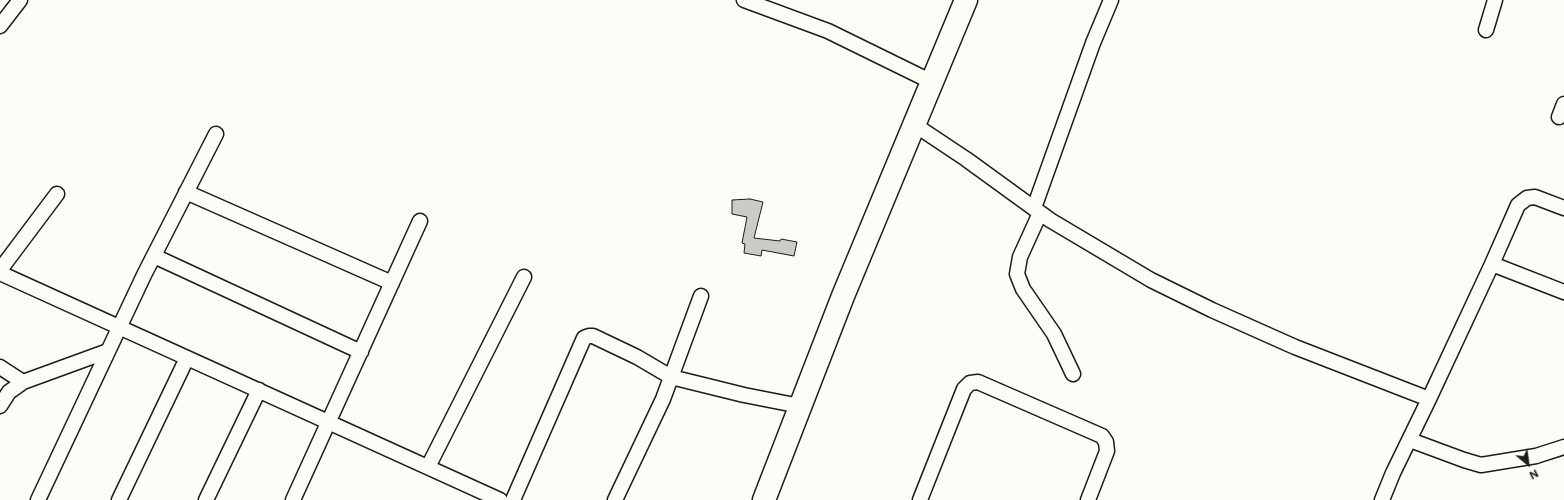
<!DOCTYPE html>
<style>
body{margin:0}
#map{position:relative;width:1564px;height:500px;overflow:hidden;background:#fdfcf7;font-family:Mali,sans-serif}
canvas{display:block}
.north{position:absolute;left:1508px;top:444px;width:40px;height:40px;-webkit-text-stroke:3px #fdfcf7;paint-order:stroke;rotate:151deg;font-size:11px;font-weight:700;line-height:16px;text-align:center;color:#1c1c1c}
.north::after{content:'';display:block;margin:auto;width:14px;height:18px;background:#1c1c1c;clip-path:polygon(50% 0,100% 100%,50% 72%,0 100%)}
</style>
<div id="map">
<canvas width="1564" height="500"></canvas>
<div class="north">N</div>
</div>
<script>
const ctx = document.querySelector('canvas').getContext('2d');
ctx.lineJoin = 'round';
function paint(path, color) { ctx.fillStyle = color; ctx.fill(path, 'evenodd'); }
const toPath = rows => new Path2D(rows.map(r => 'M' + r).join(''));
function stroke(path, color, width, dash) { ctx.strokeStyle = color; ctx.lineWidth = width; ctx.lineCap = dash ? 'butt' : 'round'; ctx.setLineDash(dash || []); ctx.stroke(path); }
const building = toPath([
 [750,199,763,202,754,238,780,241,781,239,797,242,794,256,762,250,761,256,744,253,745,244,742,243,747,217,732,214,732,200,750,199]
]);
const street = toPath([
 [744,0,828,31,932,82],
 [0,26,20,0],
 [1486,30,1495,0],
 [1559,117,1564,104],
 [915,125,966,159,1050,220,1151,280,1212,310,1295,347,1429,399],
 [186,192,392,283],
 [1034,208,1093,43,1111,0],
 [1040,213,1020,257,1017,274,1023,289,1054,334,1073,374],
 [154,256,361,352],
 [1492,264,1564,292],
 [0,270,57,194],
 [0,273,500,500],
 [0,367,23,382],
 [0,406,9,392,23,382,108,351],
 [1410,440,1464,460,1481,465,1536,456,1564,447],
 [428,467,524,277],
 [38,500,144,275,216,134],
 [119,500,187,358],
 [206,500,259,390],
 [293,500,420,221],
 [513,500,584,338,589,336,593,336,637,357,671,377,744,395,800,406],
 [615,500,663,399,701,296],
 [920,500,964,389,970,383,978,382,1102,436,1106,442,1107,451,1088,500],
 [1382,500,1393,473,1429,399,1492,264,1518,205,1527,198,1535,197,1564,208]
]);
const highway = toPath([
 [764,500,843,296,966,0]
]);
paint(building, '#cccbc8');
stroke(building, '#1c1c1c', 1);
stroke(street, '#1c1c1c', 17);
stroke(highway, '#1c1c1c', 25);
stroke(street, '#fdfcf7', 14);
stroke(highway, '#fdfcf7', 22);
</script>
